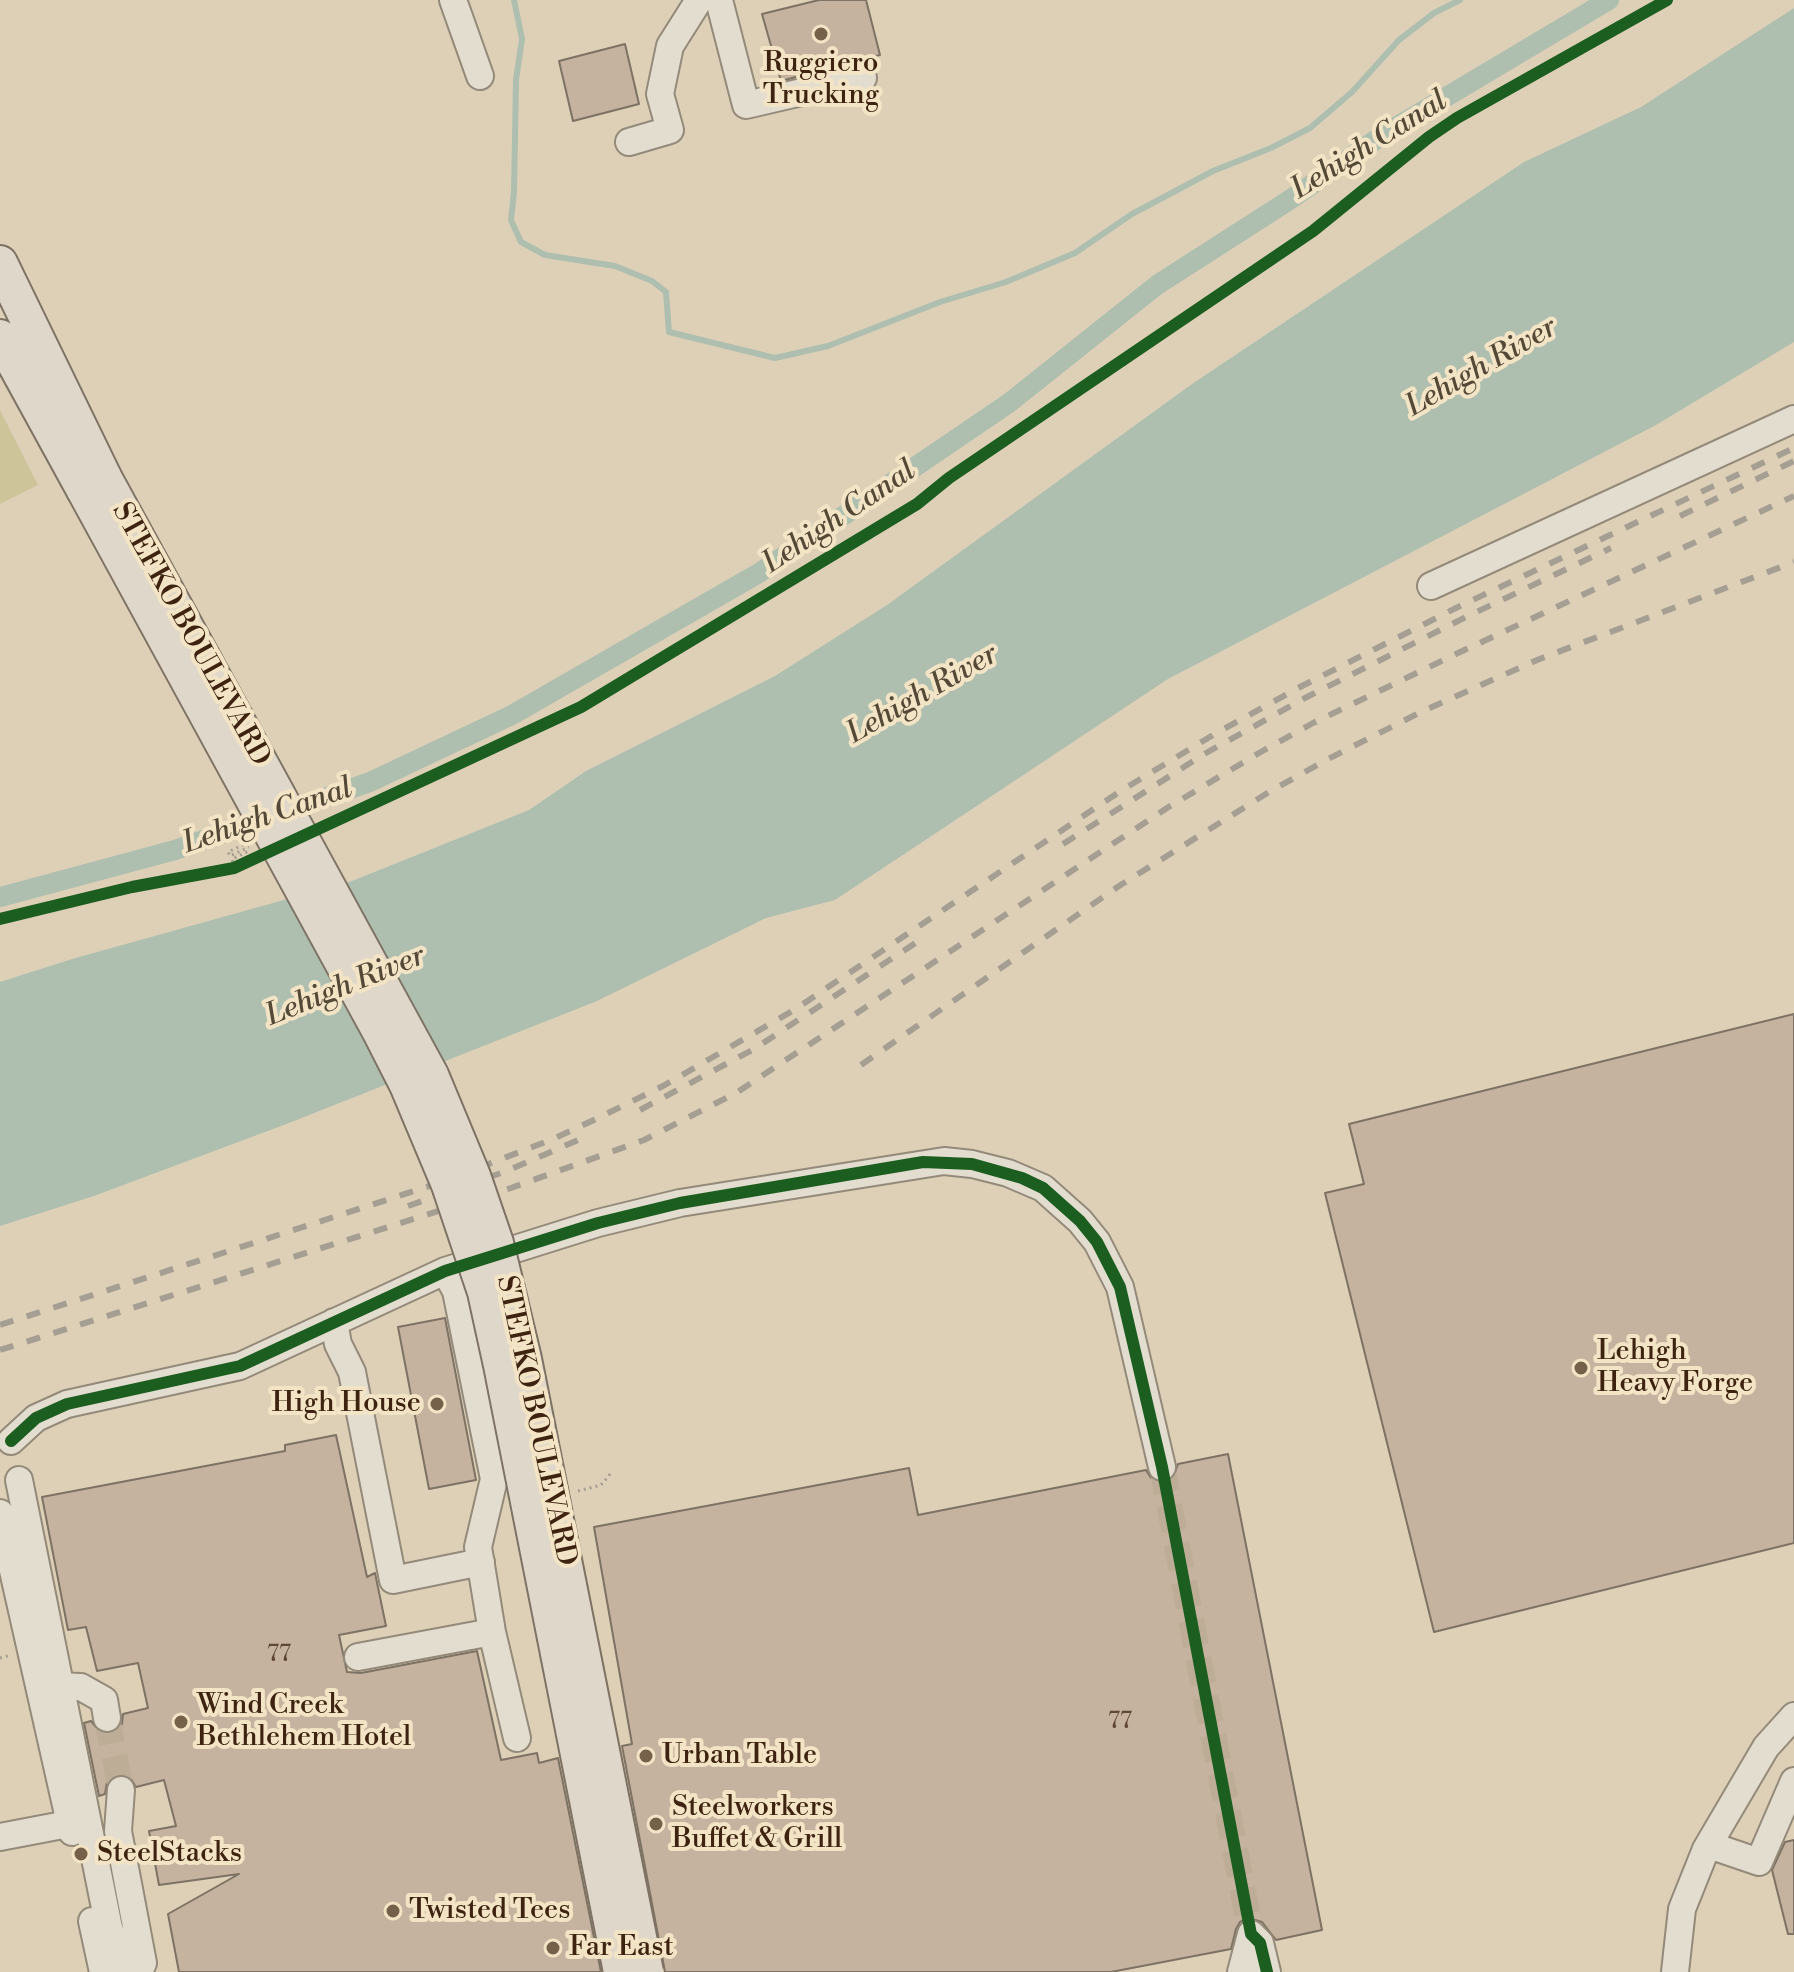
<!DOCTYPE html>
<style>
body{margin:0}
canvas{display:block;background:#ded0b7}
</style>
<canvas width="1794" height="1972"></canvas>
<script>
const ctx = document.querySelector('canvas').getContext('2d');
ctx.lineJoin = 'round';
function paint(path, color) { ctx.fillStyle = color; ctx.fill(path, 'evenodd'); }
const toPath = rows => new Path2D(rows.map(r => 'M' + r).join(''));
function stroke(path, color, width, dash) { ctx.strokeStyle = color; ctx.lineWidth = width; ctx.lineCap = dash ? 'butt' : 'round'; ctx.setLineDash(dash || []); ctx.stroke(path); }
function label(font, color, halo, rows, align = 'center') {
  ctx.font = font + ' "Libre Bodoni",serif'; ctx.lineWidth = 8; ctx.setLineDash([]); ctx.textBaseline = 'middle'; ctx.strokeStyle = halo; ctx.fillStyle = color; for (const [text, x, y, turn = 0] of rows) {
    ctx.save(); ctx.translate(x, y); ctx.rotate((+turn || 0) * Math.PI / 180); ctx.textAlign = isNaN(turn) ? turn : align; if (halo) ctx.strokeText(text, 0, 0); ctx.fillText(text, 0, 0); ctx.restore();
  }
}
const green = toPath([
 [0,410,38,485,0,504]
]);
const water = toPath([
 [1794,8,1794,342,1656,425,1168,679,835,900,766,918,597,1001,289,1123,94,1196,0,1226,0,982,72,959,352,881,529,810,586,771,775,676,887,605,1192,384,1524,162,1641,107]
]);
const stream = toPath([
 [514,0,522,39,516,80,514,192,511,220,521,242,545,255,615,266,652,281,666,292,669,332,775,358,828,346,940,302,1006,282,1075,253,1132,214,1213,171,1271,148,1310,128,1352,92,1399,40,1434,13,1460,0]
]);
const canal = toPath([
 [0,897,175,850,370,782,512,715,759,573,1009,403,1157,285,1291,199,1384,134,1609,0]
]);
const building = toPath([
 [819,0,866,0,880,55,781,81,762,14,819,0],
 [625,44,639,104,573,121,559,61,625,44],
 [1794,1014,1794,1543,1434,1632,1325,1193,1364,1184,1349,1124,1794,1014],
 [445,1318,476,1480,429,1489,398,1327,445,1318],
 [336,1435,367,1577,375,1573,386,1626,339,1635,347,1672,361,1673,477,1651,501,1760,537,1753,539,1763,558,1758,601,1972,179,1972,168,1914,239,1874,159,1885,149,1831,176,1826,164,1780,136,1787,129,1776,115,1775,107,1782,105,1794,99,1796,84,1723,91,1721,101,1733,110,1734,122,1724,123,1714,148,1708,138,1663,97,1671,86,1627,68,1630,42,1497,285,1451,285,1445,336,1435],
 [1228,1454,1322,1930,1276,1940,1262,1922,1248,1918,1240,1922,1236,1929,1231,1949,1111,1972,665,1972,622,1746,632,1744,594,1527,909,1468,918,1515,1146,1470,1151,1478,1165,1483,1173,1478,1178,1464,1228,1454],
 [1794,1840,1794,1934,1788,1934,1772,1870,1785,1842,1794,1840]
]);
const minorTunnel = toPath([
 [1162,1467,1251,1934],
 [107,1718,121,1790]
]);
const path = toPath([
 [249,842,228,852,230,856,249,847],
 [234,868,232,859,249,851],
 [578,1491,601,1485,611,1473],
 [0,1658,11,1655]
]);
const minor = toPath([
 [453,0,480,76],
 [719,0,746,105,863,78],
 [629,142,670,130,660,94,670,46,699,0],
 [1431,586,1794,419],
 [445,1271,456,1291,494,1479,478,1547,492,1632,517,1738],
 [334,1322,338,1344,352,1372,393,1580,481,1562],
 [11,1441,36,1418,67,1404,240,1366,445,1271,598,1223,680,1203,944,1161,972,1164,1008,1173,1043,1188,1080,1221,1097,1242,1120,1287,1162,1467],
 [19,1480,109,1928,126,1972],
 [0,1513,72,1832],
 [358,1657,492,1632],
 [45,1689,60,1686,81,1687,104,1700,107,1718],
 [121,1790,118,1831,143,1963,139,1972],
 [0,1837,63,1825,85,1815],
 [1709,1845,1759,1862,1794,1781],
 [92,1921,103,1972],
 [1241,1972,1251,1934,1260,1943,1267,1972],
 [1675,1972,1682,1909,1706,1849,1766,1747,1794,1716]
]);
const major = toPath([
 [0,263,105,479],
 [0,337,84,490]
]);
const rail = toPath([
 [1680,516,1794,461],
 [1063,844,1206,753,1305,698,1466,617,1611,548],
 [861,1065,1119,886,1269,792,1328,759,1423,711,1537,660,1794,562],
 [640,1110,754,1049,920,940],
 [408,1206,504,1172,583,1138],
 [0,1325,442,1182,553,1139,596,1119,663,1086,794,1010,1119,792,1213,735,1300,687,1460,606,1794,448],
 [0,1350,511,1188,644,1140,736,1093,1167,808,1259,753,1313,723,1456,654,1794,496]
]);
const majorBridge = toPath([
 [105,479,431,1075,473,1176,496,1243,524,1359,646,1972],
 [84,490,380,1032,407,1085,449,1185,485,1292,501,1365,621,1972]
]);
const cycleway = toPath([
 [0,919,132,887,234,868,581,707,917,504,949,478,1313,231,1429,137,1457,118,1667,0],
 [11,1441,36,1418,67,1404,240,1366,445,1271,598,1223,680,1203,923,1162,972,1164,1022,1178,1043,1188,1080,1221,1097,1242,1120,1287,1162,1467,1251,1934,1260,1943,1267,1972]
]);
const markers = [
 [821,34,8,"#75604a"],
 [1581,1368,8,"#75604a"],
 [437,1404,8,"#75604a"],
 [181,1722,8,"#75604a"],
 [646,1756,8,"#75604a"],
 [656,1824,8,"#75604a"],
 [81,1854,8,"#75604a"],
 [393,1911,8,"#75604a"],
 [553,1948,8,"#75604a"]
];
const numberNames = [
 ["77",279,1655],
 ["77",1120,1722]
];
const poiNames = [
 ["Ruggiero",821,64,"center"],
 ["Trucking",821,96,"center"],
 ["Lehigh",1597,1352],
 ["Heavy Forge",1597,1384],
 ["High House",421,1404,"right"],
 ["Wind Creek",197,1706],
 ["Bethlehem Hotel",197,1738],
 ["Urban Table",662,1756],
 ["Steelworkers",672,1808],
 ["Buffet & Grill",672,1840],
 ["SteelStacks",97,1854],
 ["Twisted Tees",409,1911],
 ["Far East",569,1948]
];
const streetNames = [
 ["STEFKO BOULEVARD",190,635,61],
 ["STEFKO BOULEVARD",535,1421,78]
];
const waterNames = [
 ["Lehigh Canal",1370,146,-32],
 ["Lehigh River",1482,368,-30],
 ["Lehigh Canal",840,518,-34],
 ["Lehigh River",923,695,-30],
 ["Lehigh Canal",268,817,-19],
 ["Lehigh River",346,987,-22]
];
paint(green, '#cec49a');
paint(water, '#aebfb0');
stroke(stream, '#aebfb0', 6);
stroke(canal, '#aebfb0', 20);
paint(building, '#c6b39f');
stroke(building, '#7d7263', 2);
stroke(minorTunnel, '#bead96', 26, [26, 13]);
stroke(minor, '#948a79', 30);
stroke(major, '#7d7263', 38);
stroke(path, '#a59e92', 3, [2, 4]);
stroke(minor, '#e3ddd0', 26);
stroke(major, '#dfd7c9', 34);
stroke(rail, '#a59e92', 6, [14, 14]);
stroke(majorBridge, '#7d7263', 38, []);
stroke(majorBridge, '#dfd7c9', 34);
stroke(cycleway, '#1b5e20', 12);
for (const [x, y, r, color] of markers) { const dot = new Path2D(); dot.arc(x, y, r, 0, 2 * Math.PI); ctx.fillStyle = color; ctx.fill(dot); stroke(dot, '#f3e4c6', 3); }
label('24px', '#5f4734', null, numberNames);
label('28px', '#3d2310', '#f3e4c6', poiNames, 'left');
label('28px', '#3d2310', '#f3e4c6', streetNames);
label('italic 30px', '#544837', '#f3e4c6', waterNames);
</script>
